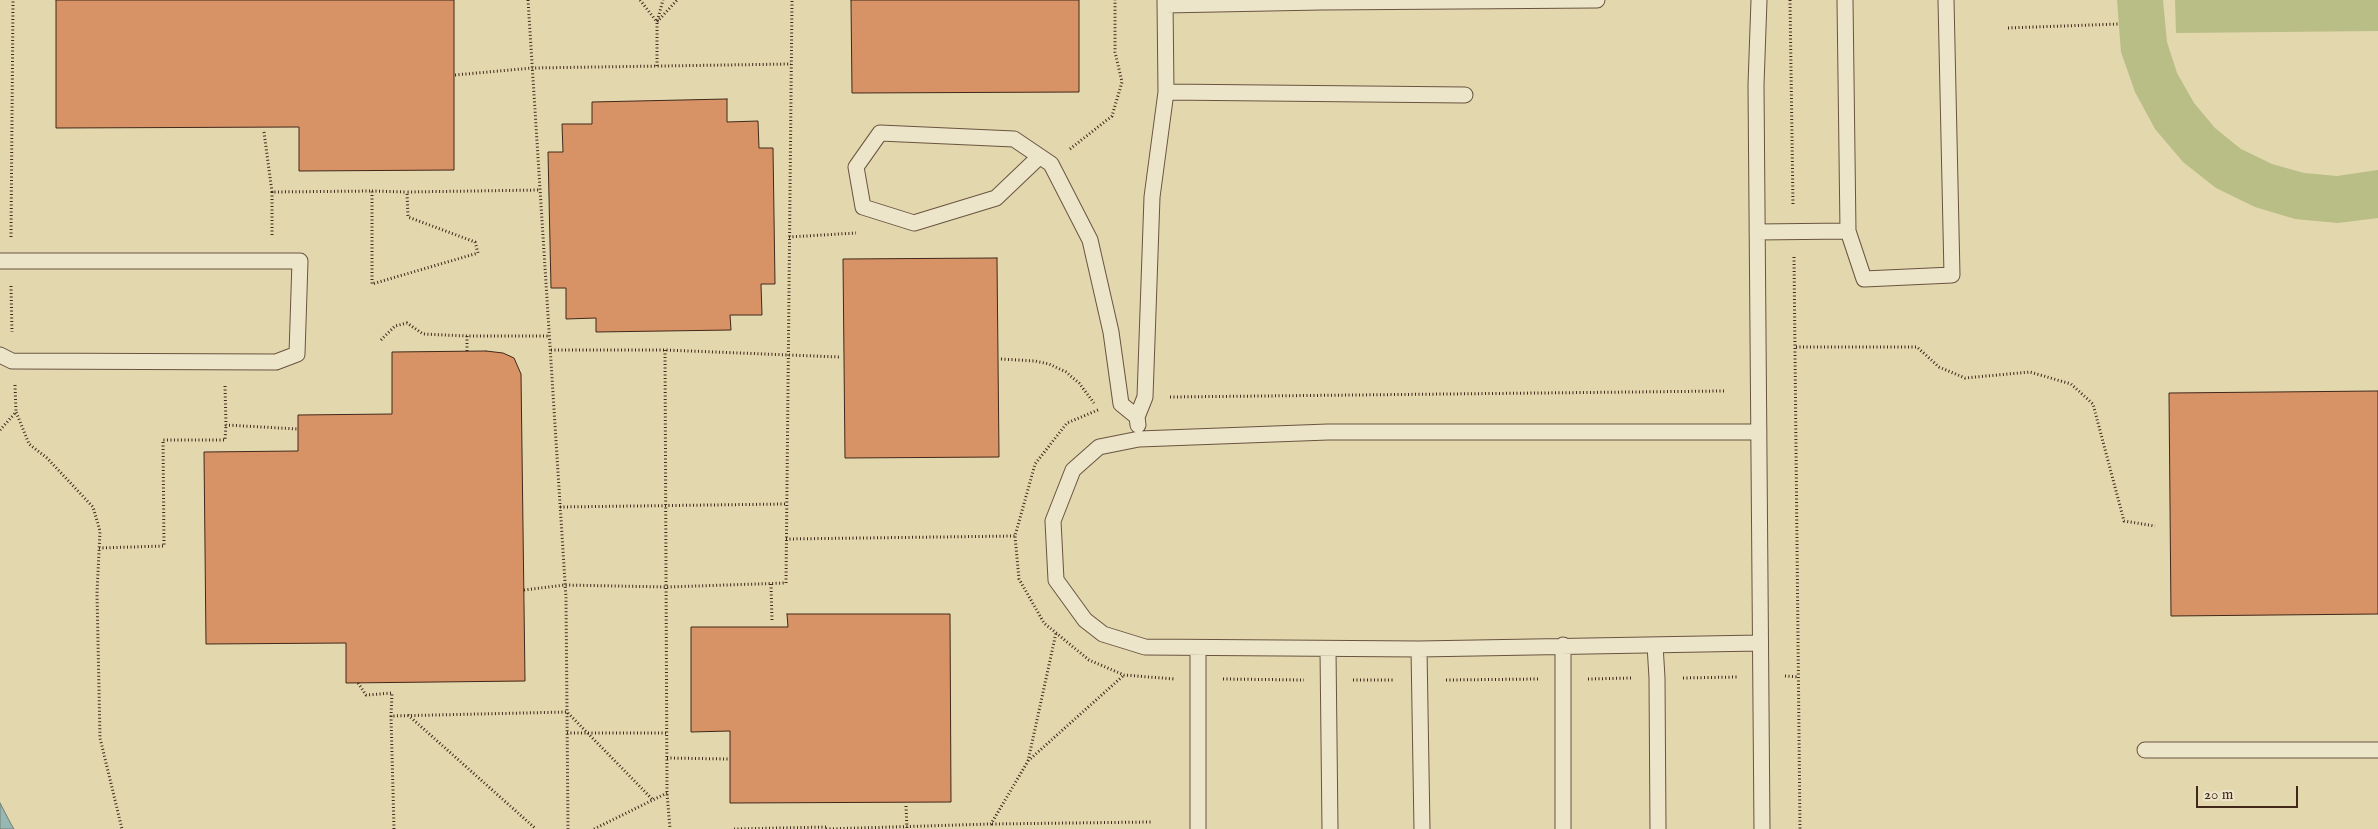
<!DOCTYPE html>
<style>
body{margin:0}
#map{position:relative;width:2378px;height:829px;overflow:hidden;background:#e2d7ad;font-family:"IM FELL English",serif}
canvas{display:block}
.scale{position:absolute;left:2196px;top:786px;width:102px;height:22px;box-sizing:border-box;border:2px solid #42281b;border-top:0;padding-left:6px;font-size:15px;line-height:18px;white-space:nowrap;color:#42281b;-webkit-text-stroke:4px #ece5ca;paint-order:stroke}
</style>
<div id="map">
<canvas width="2378" height="829"></canvas>
<div class="scale">20 m</div>
</div>
<script>
const ctx = document.querySelector('canvas').getContext('2d');
ctx.lineJoin = 'round';
function paint(path, color) { ctx.fillStyle = color; ctx.fill(path, 'evenodd'); }
const toPath = rows => new Path2D(rows.map(r => 'M' + r).join(''));
function stroke(path, color, width, dash) { ctx.strokeStyle = color; ctx.lineWidth = width; ctx.lineCap = dash ? 'butt' : 'round'; ctx.setLineDash(dash || []); ctx.stroke(path); }
const green = toPath([
 [2117,0,2163,0,2167,42,2177,73,2194,103,2215,128,2241,149,2272,164,2304,173,2337,176,2378,170,2378,218,2338,223,2295,219,2255,207,2216,188,2183,162,2155,129,2135,92,2121,52],
 [2175,0,2378,0,2378,31,2176,33]
]);
const water = toPath([
 [0,803,11,824,14,829,0,829,0,803]
]);
const building = toPath([
 [56,0,454,0,454,170,299,171,299,127,56,128,56,0],
 [851,0,1079,0,1079,92,852,93,851,0],
 [727,99,727,122,758,121,759,148,773,148,775,284,761,284,762,315,730,315,731,330,596,332,596,318,566,319,566,288,551,288,548,152,563,152,562,124,592,124,592,102,727,99],
 [997,258,999,457,845,458,843,259,997,258],
 [486,351,503,353,514,358,521,374,525,681,346,683,346,643,206,644,204,452,298,451,298,415,392,414,392,352,486,351],
 [2378,391,2378,614,2171,616,2169,393,2378,391],
 [787,614,950,614,951,802,730,803,730,731,691,732,691,627,788,627,787,614]
]);
const path = toPath([
 [528,0,566,598,568,829],
 [640,0,657,22,677,0],
 [1790,0,1793,206],
 [2008,28,2118,24],
 [657,66,657,22,663,0],
 [455,75,532,68,791,64],
 [264,132,272,192,372,191,372,284,478,253,475,242,408,217,407,192,540,190],
 [1070,149,1112,116,1122,82,1115,52,1115,0],
 [372,191,407,192],
 [272,192,272,237],
 [11,237,13,0],
 [789,237,856,233],
 [1794,257,1800,829],
 [11,286,12,332],
 [381,340,395,326,407,323,423,334,467,336],
 [1796,347,1917,347,1939,367,1965,378,2030,372,2071,384,2093,404,2124,521,2155,526],
 [551,350,665,350,839,357],
 [665,350,667,793,670,829],
 [467,351,467,336,550,336],
 [1001,359,1035,361,1049,364,1066,372,1079,383,1094,403],
 [15,385,16,412],
 [225,386,226,425,298,429],
 [1170,397,1724,391],
 [1098,410,1067,423,1035,464,1015,536,1019,579,1044,623,1089,660,1124,675,1174,679],
 [0,430,16,412,29,444,47,458,93,507,100,531,97,593,100,738,122,829],
 [560,507,785,504],
 [786,539,1015,536],
 [99,548,164,546,163,440,225,440,226,425],
 [771,584,772,621],
 [524,590,565,585,667,587,786,583,792,0],
 [1785,676,1799,677],
 [1683,678,1737,677],
 [1223,679,1304,680],
 [1588,679,1632,678],
 [1353,680,1394,680],
 [1446,680,1539,679],
 [358,683,366,695,392,693,391,716],
 [408,715,536,829],
 [567,733,667,733],
 [667,758,728,759],
 [1028,761,1124,675],
 [906,806,907,829],
 [992,824,1151,822],
 [394,829,391,716,567,712,653,800],
 [594,829,667,793],
 [734,829,828,827],
 [826,829,991,824,1028,761,1056,633]
]);
const service = toPath([
 [1759,0,1756,85,1762,829],
 [1845,0,1848,231,1864,279,1952,275,1946,0],
 [1321,2,1597,0],
 [1165,5,1321,2,1321,0],
 [1166,92,1465,95],
 [1039,157,996,198,914,223,863,207,856,167,880,133,1014,139,1051,164,1090,240,1111,332,1121,404,1137,417],
 [1757,232,1848,231],
 [0,261,300,261,297,354,276,362,12,361,0,355],
 [1138,425,1137,417,1145,397,1152,197,1166,92,1165,0],
 [1759,432,1328,432,1139,439,1099,447,1073,470,1053,521,1056,580,1085,620,1103,634,1145,647,1419,649,1760,643],
 [1655,645,1657,678,1658,829],
 [1198,648,1198,829],
 [1419,649,1422,829],
 [1328,650,1330,829],
 [2145,750,2378,750],
 [1563,829,1563,645]
]);
paint(green, '#b9bd86');
paint(water, '#96b8b2');
stroke(water, '#747e76', 1);
paint(building, '#d79365');
stroke(building, '#42281b', 1);
stroke(service, '#6a5440', 17);
stroke(path, '#42281b', 3, [1, 2.5]);
stroke(service, '#ece5ca', 15);
</script>
